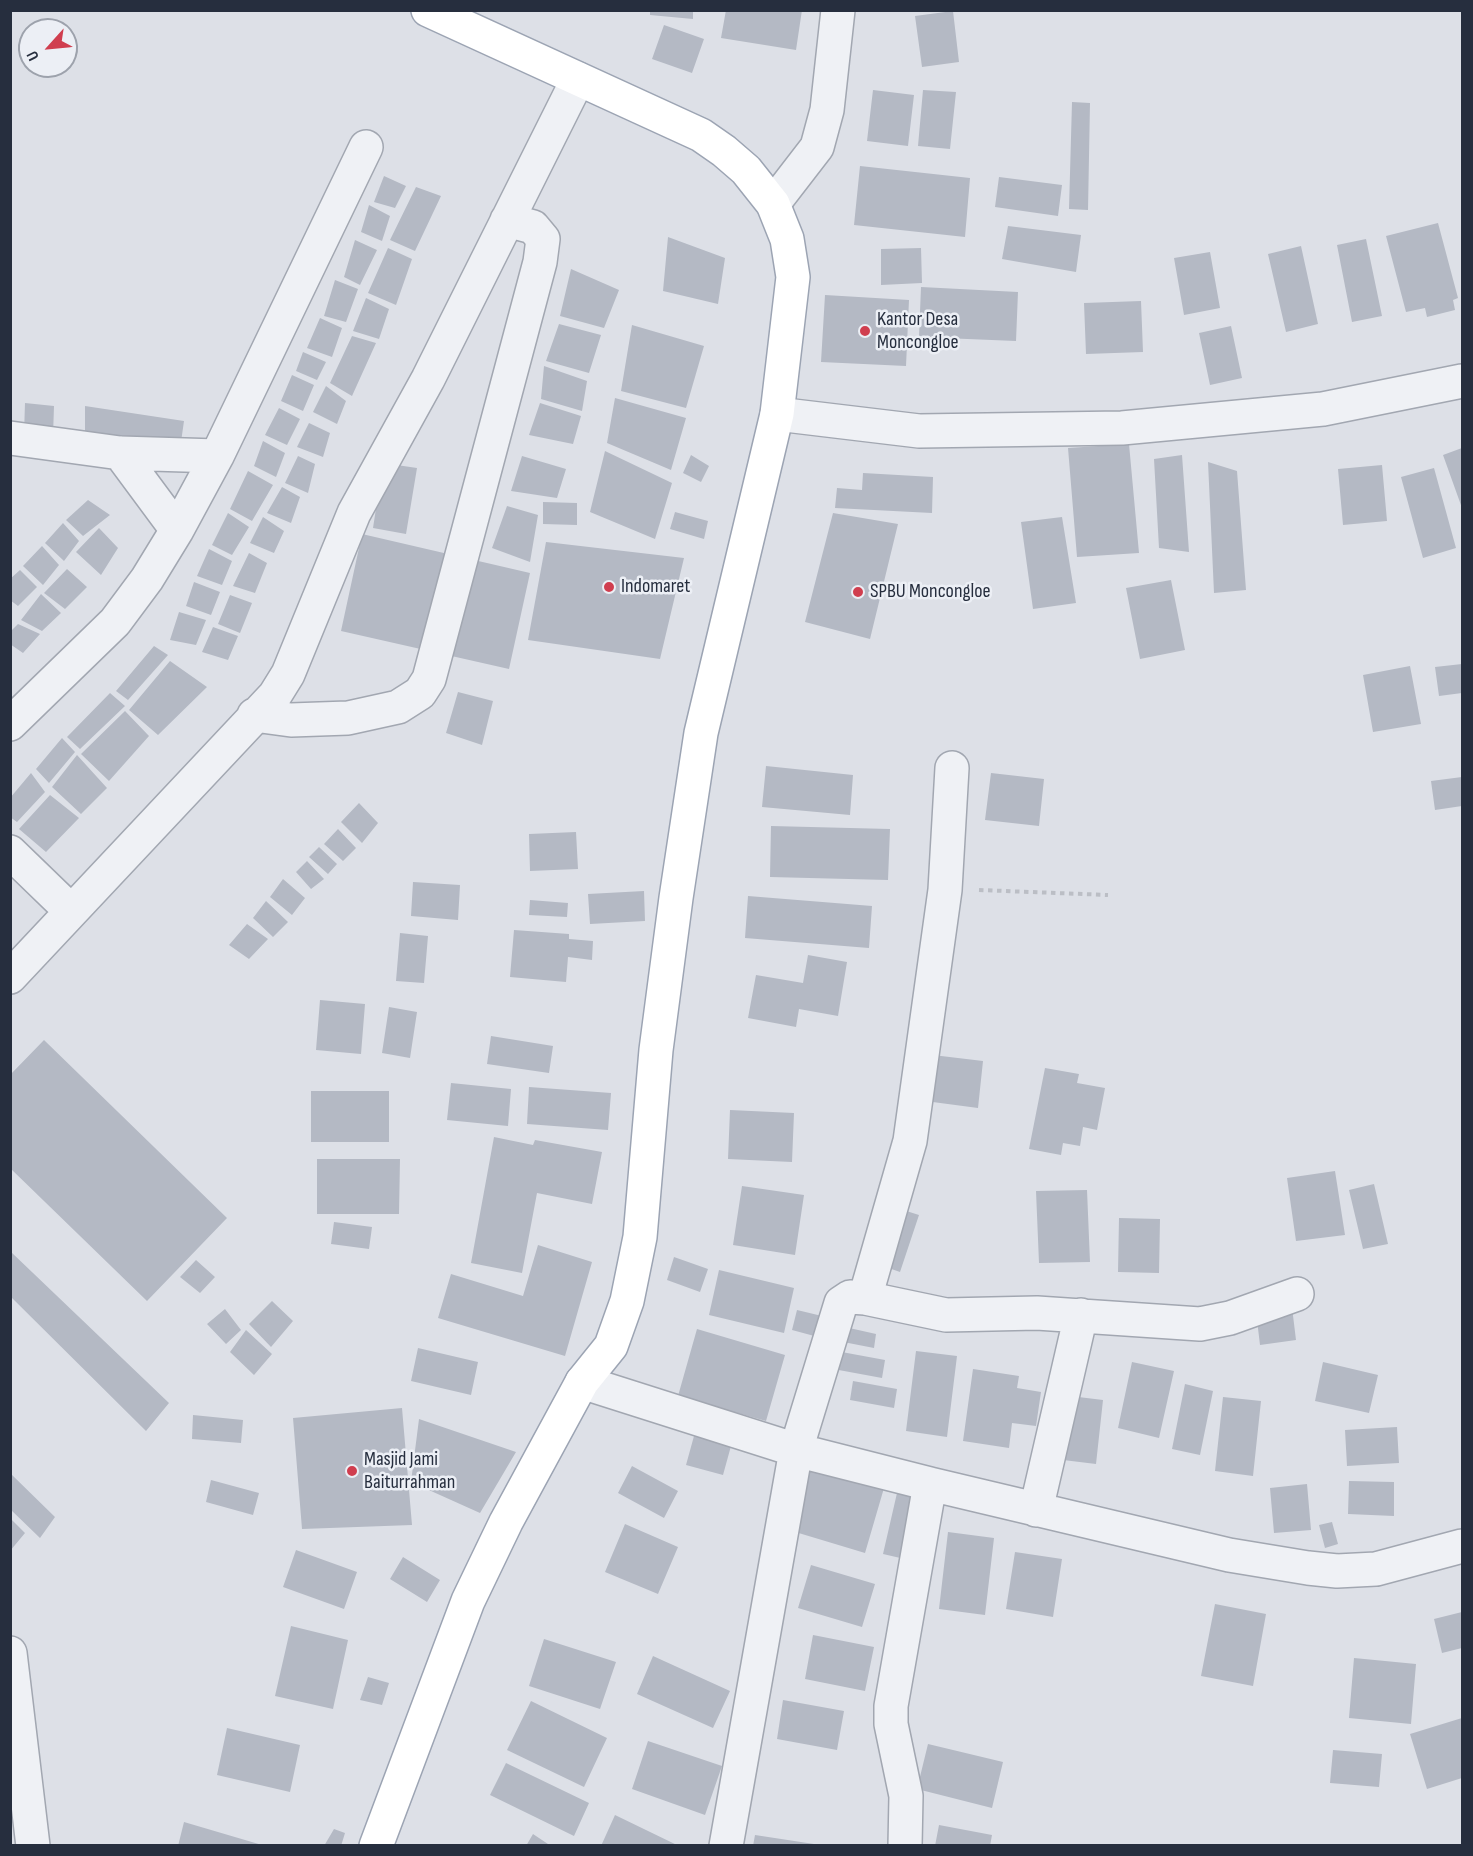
<!DOCTYPE html>
<style>
body{margin:0}
#map{position:relative;width:1473px;height:1856px;overflow:hidden;background:#dde0e7;font-family:"Sofia Sans Condensed",sans-serif}
canvas{display:block}
.frame{position:absolute;inset:0;border:12px solid #262e3e;pointer-events:none}
.north{position:absolute;left:18px;top:18px;width:60px;height:60px;box-sizing:border-box;background:#eceff5;border:2px solid #9da2ac;border-radius:50%;rotate:243deg;font-size:16px;font-weight:700;line-height:24px;text-align:center;color:#262e3e}
.north::after{content:'';display:block;margin:auto;width:21px;height:27px;background:#d03e4f;clip-path:polygon(50% 0,100% 100%,50% 72%,0 100%)}
</style>
<div id="map">
<canvas width="1473" height="1856"></canvas>
<div class="frame"></div>
<div class="north">U</div>
</div>
<script>
const ctx = document.querySelector('canvas').getContext('2d');
ctx.lineJoin = 'round';
function paint(path, color) { ctx.fillStyle = color; ctx.fill(path, 'evenodd'); }
const toPath = rows => new Path2D(rows.map(r => 'M' + r).join(''));
function stroke(path, color, width, dash) { ctx.strokeStyle = color; ctx.lineWidth = width; ctx.lineCap = dash ? 'butt' : 'round'; ctx.setLineDash(dash || []); ctx.stroke(path); }
function label(font, color, halo, rows, align = 'center') {
  ctx.font = font + ' "Sofia Sans Condensed",sans-serif'; ctx.lineWidth = 5; ctx.setLineDash([]); ctx.textBaseline = 'middle'; ctx.strokeStyle = halo; ctx.fillStyle = color; for (const [text, x, y, turn = 0] of rows) {
    ctx.save(); ctx.translate(x, y); ctx.rotate((+turn || 0) * Math.PI / 180); ctx.textAlign = isNaN(turn) ? turn : align; if (halo) ctx.strokeText(text, 0, 0); ctx.fillText(text, 0, 0); ctx.restore();
  }
}
const building = toPath([
 [650,10,693,10,693,19,650,15],
 [726,10,802,10,796,50,721,38],
 [953,11,959,62,922,67,915,16],
 [664,25,704,39,692,73,652,59],
 [873,90,914,95,908,146,867,141],
 [923,90,956,92,950,149,918,146],
 [1072,102,1090,103,1088,210,1069,209],
 [860,166,970,178,965,237,854,225],
 [384,176,406,186,395,208,374,202],
 [999,177,1062,185,1058,216,995,207],
 [416,187,441,196,415,251,390,240],
 [369,205,390,216,382,241,361,232],
 [1438,223,1458,298,1453,300,1455,310,1427,317,1425,308,1406,312,1386,236],
 [1008,226,1081,235,1076,272,1002,259],
 [668,237,725,258,718,304,663,291],
 [1366,239,1382,316,1352,322,1337,245],
 [355,240,377,250,360,285,344,277],
 [1301,246,1318,324,1286,332,1268,254],
 [388,248,412,259,396,305,368,293],
 [921,248,922,283,881,285,881,249],
 [1210,252,1220,308,1184,315,1174,258],
 [571,269,619,290,604,328,560,316],
 [335,280,358,289,346,322,324,316],
 [921,287,1018,292,1016,341,919,337],
 [825,295,909,300,906,366,821,362],
 [366,298,389,309,379,339,353,331],
 [1141,301,1143,352,1086,354,1084,303],
 [320,318,342,328,332,357,307,348],
 [559,324,601,335,589,373,546,361],
 [632,325,704,346,686,408,621,391],
 [1231,326,1242,378,1210,385,1199,333],
 [352,336,376,343,352,396,330,383],
 [303,352,326,362,317,380,296,371],
 [544,366,587,381,582,411,541,399],
 [292,375,314,385,303,411,281,401],
 [326,386,346,401,337,424,313,412],
 [615,398,686,418,671,470,607,443],
 [25,403,54,406,53,436,24,434],
 [540,403,581,416,573,444,529,435],
 [85,406,184,421,180,449,85,439],
 [279,408,300,419,287,445,265,435],
 [309,423,330,433,323,457,297,447],
 [263,441,285,453,276,477,254,466],
 [1129,444,1139,553,1077,557,1068,448],
 [1462,448,1462,508,1443,455],
 [605,451,672,483,655,539,590,512],
 [691,455,709,466,701,482,683,473],
 [1182,455,1189,552,1159,548,1154,459],
 [298,456,315,464,308,493,285,483],
 [522,456,566,469,557,498,511,491],
 [1208,462,1237,471,1246,590,1214,593],
 [383,463,417,468,406,534,373,528],
 [1382,465,1387,521,1343,525,1338,469],
 [1434,468,1456,548,1423,558,1401,477],
 [248,471,273,485,252,521,230,509],
 [863,473,933,477,932,513,835,508,837,488,862,490],
 [282,487,300,497,291,523,267,513],
 [88,500,110,515,83,536,66,520],
 [543,502,577,503,577,525,543,524],
 [507,506,538,515,530,562,492,548],
 [675,512,708,521,704,539,670,529],
 [228,513,249,527,232,555,212,545],
 [833,513,898,524,870,639,805,622],
 [263,517,284,531,274,553,250,543],
 [1062,517,1076,603,1033,609,1021,522],
 [63,523,79,541,64,561,45,543],
 [99,528,118,548,101,575,76,552],
 [362,534,530,573,509,669,341,631],
 [546,542,684,558,660,659,528,640],
 [42,546,59,565,43,585,23,566],
 [209,549,232,561,222,585,197,576],
 [249,553,267,563,255,593,233,586],
 [67,569,87,587,65,609,44,593],
 [20,570,37,587,18,606,10,600,10,579],
 [1171,580,1185,650,1140,659,1126,588],
 [194,582,220,592,211,615,186,606],
 [41,594,61,613,42,631,21,620],
 [230,595,252,603,240,633,218,624],
 [179,612,206,620,196,645,170,640],
 [18,624,40,634,23,653,10,644,10,632],
 [213,627,238,636,228,660,202,652],
 [154,646,168,655,128,700,116,691],
 [170,661,207,687,158,735,129,710],
 [1462,664,1462,693,1439,696,1435,667],
 [1410,666,1421,724,1373,732,1363,675],
 [458,692,493,701,482,745,446,733],
 [110,693,125,706,80,749,67,737],
 [125,711,149,736,109,781,81,754],
 [62,738,75,752,49,783,36,769],
 [77,755,107,788,81,814,52,787],
 [766,766,853,775,850,815,762,807],
 [31,773,45,792,17,822,10,817,10,798],
 [991,773,1044,779,1039,826,985,820],
 [1462,777,1462,806,1435,810,1431,781],
 [50,795,79,818,46,852,19,829],
 [359,803,378,823,362,843,341,822],
 [771,826,890,829,888,880,770,877],
 [338,829,356,848,343,861,324,844],
 [576,832,578,869,530,871,529,834],
 [319,847,337,864,328,874,309,857],
 [307,861,324,879,311,889,296,872],
 [283,879,305,898,292,915,270,897],
 [413,882,460,885,458,920,411,916],
 [644,891,645,921,590,924,588,894],
 [748,896,872,906,869,948,745,938],
 [530,900,568,903,567,917,529,915],
 [266,901,288,922,273,937,253,918],
 [247,924,268,939,249,959,229,945],
 [514,930,569,934,569,939,593,941,592,960,568,957,566,982,510,977],
 [400,933,428,936,424,983,396,981],
 [808,955,847,962,838,1016,799,1009,796,1027,748,1018,756,975,803,983],
 [320,1000,365,1004,361,1054,316,1050],
 [389,1007,417,1012,410,1058,382,1053],
 [491,1036,553,1046,549,1073,487,1064],
 [44,1040,227,1218,147,1301,10,1168,10,1075],
 [916,1053,983,1061,978,1108,910,1099],
 [1045,1068,1079,1074,1077,1083,1105,1088,1097,1130,1083,1127,1080,1146,1063,1143,1061,1155,1029,1149],
 [451,1083,511,1089,508,1126,447,1120],
 [529,1087,611,1093,608,1130,527,1124],
 [311,1091,389,1091,389,1142,311,1142],
 [730,1110,794,1113,792,1162,728,1159],
 [494,1137,533,1145,535,1140,602,1152,592,1204,537,1193,522,1273,471,1263],
 [317,1159,400,1159,399,1214,317,1214],
 [1335,1171,1345,1235,1296,1241,1287,1178],
 [1374,1184,1388,1244,1363,1249,1349,1190],
 [742,1186,804,1195,795,1255,733,1245],
 [1087,1190,1090,1262,1039,1263,1036,1191],
 [881,1203,919,1215,900,1272,863,1259],
 [1119,1218,1160,1219,1159,1273,1118,1272],
 [334,1222,372,1227,369,1249,331,1244],
 [538,1245,592,1262,565,1356,438,1318,451,1274,523,1296],
 [10,1251,169,1403,146,1431,10,1296],
 [674,1257,708,1269,700,1292,667,1280],
 [196,1260,215,1277,200,1293,180,1277],
 [719,1270,794,1288,784,1333,709,1315],
 [1290,1291,1296,1340,1260,1345,1254,1295],
 [272,1301,293,1321,271,1347,249,1324],
 [225,1309,241,1330,226,1344,207,1324],
 [797,1310,822,1316,818,1337,792,1330],
 [836,1325,876,1334,874,1348,833,1340],
 [697,1329,785,1355,766,1421,678,1396],
 [246,1330,272,1354,254,1375,230,1352],
 [418,1348,478,1362,471,1395,411,1381],
 [820,1348,885,1360,882,1378,817,1366],
 [916,1351,957,1356,947,1437,906,1431],
 [1132,1362,1174,1371,1159,1438,1118,1428],
 [1323,1362,1378,1375,1369,1413,1315,1401],
 [973,1369,1019,1376,1017,1388,1041,1392,1036,1426,1012,1423,1009,1448,963,1441],
 [853,1381,897,1389,894,1408,850,1400],
 [1185,1384,1213,1391,1200,1455,1172,1449],
 [1062,1395,1103,1400,1096,1464,1055,1459],
 [1223,1397,1261,1401,1253,1476,1215,1471],
 [402,1408,412,1525,302,1529,293,1418],
 [193,1415,243,1420,241,1443,192,1439],
 [419,1419,516,1452,480,1513,411,1482],
 [1397,1427,1399,1463,1347,1466,1345,1430],
 [694,1436,731,1446,723,1475,686,1465],
 [632,1466,678,1491,664,1518,618,1493],
 [810,1466,884,1488,865,1553,792,1531],
 [10,1473,55,1517,40,1538,10,1509],
 [211,1480,259,1493,253,1515,206,1502],
 [1349,1481,1394,1482,1394,1516,1348,1514],
 [1307,1484,1311,1530,1274,1533,1270,1488],
 [897,1493,923,1499,909,1560,883,1554],
 [10,1518,25,1533,10,1551],
 [1332,1522,1338,1544,1325,1548,1319,1525],
 [625,1524,678,1547,658,1594,605,1572],
 [948,1532,994,1538,985,1615,939,1609],
 [296,1550,357,1572,344,1609,283,1587],
 [1015,1552,1062,1559,1053,1617,1006,1609],
 [403,1557,440,1580,427,1602,390,1579],
 [811,1565,875,1584,862,1627,798,1608],
 [1215,1604,1266,1614,1253,1686,1201,1676],
 [1462,1612,1462,1648,1442,1653,1434,1619],
 [291,1626,348,1640,333,1709,275,1696],
 [813,1635,874,1647,865,1691,805,1679],
 [544,1639,616,1662,600,1709,529,1686],
 [653,1656,730,1691,713,1728,637,1694],
 [1354,1658,1416,1664,1411,1724,1349,1718],
 [368,1677,389,1683,382,1705,360,1700],
 [783,1700,844,1711,837,1750,777,1739],
 [531,1701,607,1738,584,1787,507,1750],
 [1462,1718,1462,1778,1427,1789,1410,1734],
 [227,1728,300,1745,290,1792,217,1775],
 [648,1741,722,1766,705,1815,632,1789],
 [928,1744,1003,1762,992,1808,917,1789],
 [1333,1750,1382,1754,1379,1787,1330,1783],
 [506,1763,589,1803,574,1836,490,1795],
 [615,1815,679,1846,601,1846],
 [184,1822,262,1845,262,1846,178,1846],
 [939,1825,992,1835,990,1846,935,1846],
 [334,1829,345,1833,341,1846,324,1846],
 [533,1834,551,1846,526,1846],
 [755,1835,814,1844,814,1846,753,1846]
]);
const path = toPath([
 [979,890,1108,895]
]);
const minor = toPath([
 [773,204,817,147,827,110,838,10],
 [777,414,919,431,1122,428,1323,409,1462,381],
 [10,438,120,453,217,456],
 [120,453,177,530],
 [254,715,291,720,348,718,398,707,420,693,429,679,540,262,543,239,533,227,507,220],
 [10,724,115,622,147,579,177,530,217,456,366,147],
 [10,852,71,911],
 [10,977,275,695,288,674,354,513,428,379,578,79],
 [865,1298,910,1141,945,890,952,768],
 [582,1382,796,1450,930,1484,891,1706,891,1724,906,1796,905,1846],
 [930,1484,1229,1555,1308,1568,1337,1571,1376,1569,1462,1546],
 [1036,1510,1081,1315],
 [10,1653,33,1846],
 [726,1846,796,1450,841,1303,850,1297,865,1298,946,1315,1037,1313,1200,1324,1230,1318,1297,1294]
]);
const major = toPath([
 [376,1846,468,1601,506,1522,582,1382,611,1346,627,1301,640,1237,656,1050,676,898,701,733,777,414,793,277,787,239,773,204,746,170,724,151,701,135,428,10]
]);
const markers = [
 [865,331,6,"#d03e4f"],
 [609,587,6,"#d03e4f"],
 [858,592,6,"#d03e4f"],
 [352,1471,6,"#d03e4f"]
];
const poiNames = [
 ["Kantor Desa",877,320],
 ["Moncongloe",877,343],
 ["Indomaret",621,587],
 ["SPBU Moncongloe",870,592],
 ["Masjid Jami",364,1460],
 ["Baiturrahman",364,1483]
];
paint(building, '#b4b9c4');
stroke(minor, '#a2a7b1', 36);
stroke(major, '#9ca4b3', 36);
stroke(path, '#bbbec5', 4, [4.5, 4.5]);
stroke(minor, '#eff1f5', 33);
stroke(major, '#fff', 33);
for (const [x, y, r, color] of markers) { const dot = new Path2D(); dot.arc(x, y, r, 0, 2 * Math.PI); ctx.fillStyle = color; ctx.fill(dot); stroke(dot, '#eceff5', 2); }
label('20px', '#262e3e', '#eceff5', poiNames, 'left');
</script>
